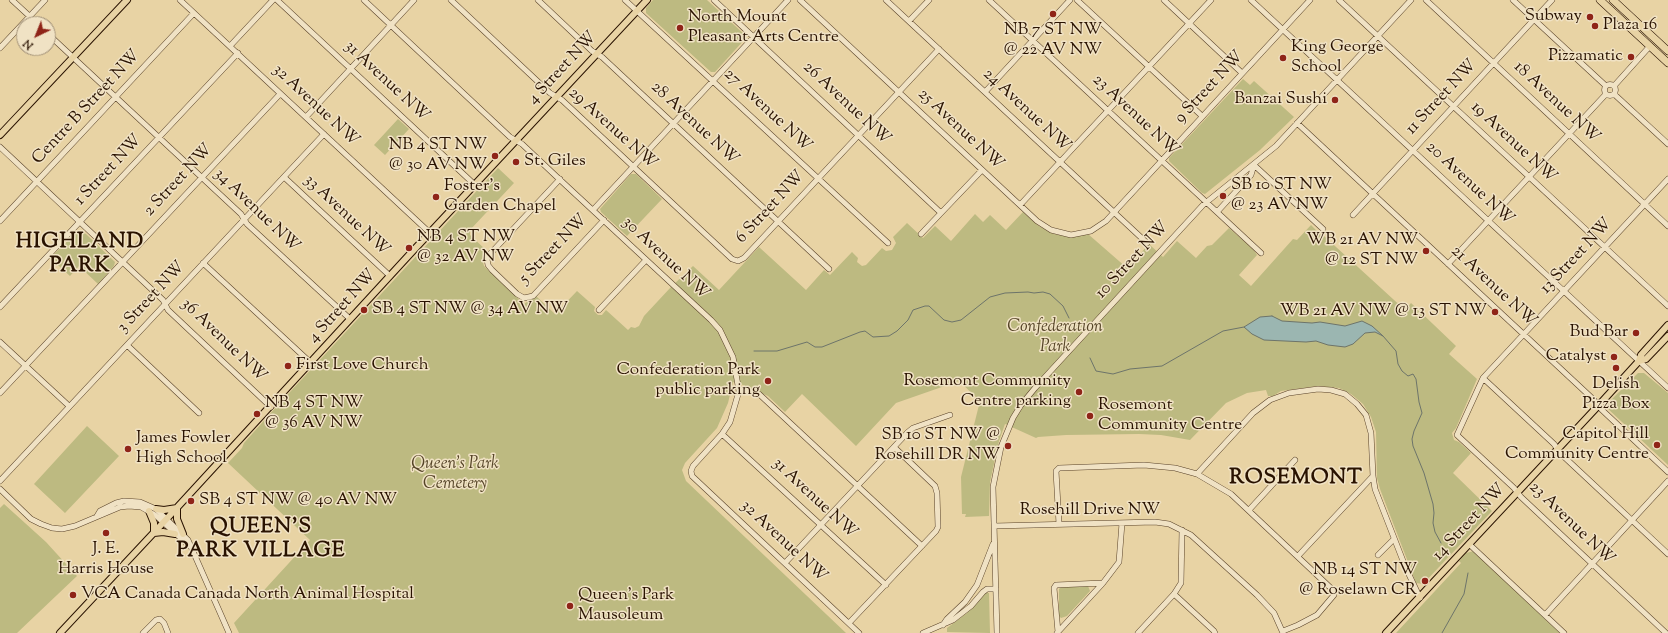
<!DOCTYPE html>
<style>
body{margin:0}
#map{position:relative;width:1668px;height:633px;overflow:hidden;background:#e8d3a4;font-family:"Sorts Mill Goudy",serif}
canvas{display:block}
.north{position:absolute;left:16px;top:16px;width:40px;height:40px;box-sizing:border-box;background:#f0e2c4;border:1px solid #a08f76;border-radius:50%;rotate:223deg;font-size:11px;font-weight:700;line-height:16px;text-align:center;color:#291200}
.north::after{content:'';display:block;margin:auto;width:14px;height:18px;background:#8f2418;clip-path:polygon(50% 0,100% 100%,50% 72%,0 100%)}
</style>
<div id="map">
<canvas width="1668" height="633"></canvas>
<div class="north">N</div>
</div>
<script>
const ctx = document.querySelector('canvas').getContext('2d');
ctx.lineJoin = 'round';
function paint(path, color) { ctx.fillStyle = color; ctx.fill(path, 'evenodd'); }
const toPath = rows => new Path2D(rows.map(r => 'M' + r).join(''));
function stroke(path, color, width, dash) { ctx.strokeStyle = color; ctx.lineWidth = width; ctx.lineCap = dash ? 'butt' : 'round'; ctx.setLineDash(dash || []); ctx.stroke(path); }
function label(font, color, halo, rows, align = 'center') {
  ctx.font = font + ' "Sorts Mill Goudy",serif'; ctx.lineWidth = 3; ctx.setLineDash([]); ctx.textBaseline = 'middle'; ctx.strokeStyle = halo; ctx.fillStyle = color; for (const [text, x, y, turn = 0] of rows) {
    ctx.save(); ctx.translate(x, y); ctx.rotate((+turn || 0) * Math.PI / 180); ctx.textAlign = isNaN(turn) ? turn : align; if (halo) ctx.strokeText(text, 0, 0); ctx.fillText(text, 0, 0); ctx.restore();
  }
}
const green = toPath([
 [653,0,707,0,745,35,745,39,715,72,711,72,646,13,646,8],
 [1243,79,1250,85,1254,81,1294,117,1260,150,1205,194,1202,193,1169,161,1169,158],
 [398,119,409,129,385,155,374,145],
 [498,168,514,183,470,230,470,235,487,251,482,259,484,266,524,304,536,296,555,314,577,291,595,307,594,311,598,315,602,315,606,310,628,330,631,327,635,328,639,326,644,316,671,287,693,266,719,290,759,247,806,290,824,270,830,275,852,252,858,258,857,262,862,266,866,265,882,248,886,251,892,250,896,243,893,237,907,223,923,238,935,226,951,241,975,214,983,222,990,215,1006,230,1023,212,1039,226,1054,234,1068,236,1088,234,1127,268,1149,244,1163,257,1177,241,1196,258,1207,246,1212,245,1229,228,1254,250,1257,255,1239,275,1251,286,1293,239,1297,240,1311,225,1323,237,1324,236,1405,310,1411,303,1456,346,1449,354,1477,379,1456,428,1452,433,1454,440,1459,442,1471,453,1453,473,1492,511,1423,584,1416,583,1380,489,1377,478,1376,432,1371,417,1363,404,1351,394,1339,388,1318,386,1281,391,1273,396,1268,396,1266,390,1247,393,1226,403,1190,440,1161,435,1139,434,1066,435,1038,437,1036,438,1005,424,999,441,990,482,989,516,965,517,966,514,962,514,961,477,980,401,959,381,896,403,856,446,802,394,785,412,768,396,743,385,733,382,728,403,717,428,685,463,682,470,686,481,846,633,239,633,234,623,310,540,228,463,242,448,244,443,277,406],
 [631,174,636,174,662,199,627,236,601,212,600,209],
 [78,231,81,231,86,234,115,262,114,266,98,284,79,266,70,276,50,258],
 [1638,373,1644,373,1668,393,1668,465,1607,408,1606,405],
 [87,426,119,456,65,513,34,484],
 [4,504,46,542,77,576,17,633,0,633,0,508],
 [1474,551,1546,620,1560,633,1396,633,1461,563,1459,561,1466,553],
 [1088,586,1090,591,1067,616,1061,618,1059,616,1059,589,1061,587],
 [984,593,989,593,990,633,947,632,947,628,967,613]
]);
const water = toPath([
 [1272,316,1282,321,1312,323,1320,322,1345,326,1362,321,1372,326,1383,336,1375,332,1365,333,1353,344,1345,347,1328,345,1316,341,1306,342,1264,340,1252,334,1244,327,1260,317,1272,316]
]);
const stream = toPath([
 [1383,336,1396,351,1398,364,1402,371,1408,376,1413,374,1416,379,1419,402,1422,413,1414,431,1412,439,1413,446,1424,473,1433,504,1434,513,1433,523,1435,532,1441,543],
 [754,351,777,351,807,342,815,347,822,347,860,332,865,331,873,337,889,336,897,331,908,320,913,310,925,306,929,306,944,320,952,322,961,320,990,297,1005,293,1028,292,1034,293,1043,292,1050,294,1063,306,1069,318],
 [1090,358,1096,371,1113,374,1130,369,1162,366,1223,331,1244,327],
 [1442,633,1464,594,1468,573]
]);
const minor = toPath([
 [12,0,38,24],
 [180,0,430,233],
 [277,0,475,185],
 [364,0,510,137,522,144,557,177,711,320,720,330,733,357,739,391,730,422,722,434,693,466,691,471,692,476,859,633],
 [451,0,550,93,562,100,732,259,738,261,744,258,939,49],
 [538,0,592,51,602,57,829,269],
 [625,0,888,243],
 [714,0,941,213],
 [800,0,1037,221,1051,230,1071,235,1091,231,1106,221,1310,0],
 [886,0,1147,243],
 [989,0,1261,253],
 [1077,0,1202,116],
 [1164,0,1242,73],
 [1251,0,1668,388],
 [1339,0,1668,306],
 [1426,0,1668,226],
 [1513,0,1606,86],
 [909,21,929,0],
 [48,34,241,214,247,224,350,319],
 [230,46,273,0],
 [0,48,45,0],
 '1604.5 90a5.5 5.5 0 1 1 11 0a5.5 5.5 0 1 1-11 0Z',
 [1614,86,1650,46],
 [985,92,1070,0],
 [1614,94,1668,144],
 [306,117,414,0],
 [1297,123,1593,399,1602,410,1668,472],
 [0,147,163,300,168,310,271,407],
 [1254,165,1323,229],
 [284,177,390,276],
 [560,179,490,254,487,259,488,265,492,270,517,294,524,298,533,296,604,220],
 [1020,205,1211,0],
 [593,210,788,0],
 [1217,212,1251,175,1254,165],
 [1353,215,1552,0],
 [0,221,194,13],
 [921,234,982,170],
 [203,263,311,363],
 [1448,264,1606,94],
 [0,307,238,53],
 [599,310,646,260],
 [0,342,69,406],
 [127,345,199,413],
 [1483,378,1554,444,1561,454,1668,554],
 [739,391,749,391,759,394,922,546],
 [0,393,280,94],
 [722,434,886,585],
 [1197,474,1253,413,1270,400,1289,393,1318,389,1331,390,1345,394,1357,404,1366,415,1371,433,1373,476,1375,489,1405,566,1420,598],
 [0,481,324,134],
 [0,489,31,519,41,524,52,528,62,529,75,526,120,507,129,506,141,507,155,515,186,543,190,546],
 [1249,510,1295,460],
 [97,516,100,511,116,503,124,501,140,502,156,509,188,540,229,633],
 [1059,524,1056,471,1059,468,1144,465,1175,468,1197,474,1231,494,1334,591,1334,595,1317,615,1298,625,1283,631],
 [994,526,1155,522,1169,524,1191,535,1257,595,1274,613,1283,633],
 [1469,544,1564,633],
 [1378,555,1394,539],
 [1298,556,1373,476],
 [785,563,908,432,913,428,950,415],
 [1174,594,1214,631,1215,633],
 [1545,615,1668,481],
 [849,623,936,531,938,527,937,493,935,486,894,447],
 [943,625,947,619,965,602,977,585,993,544],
 [1058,632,1054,588,1056,585,1103,583],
 [143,633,156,620,160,619,164,623,168,633],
 [923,633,953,620,971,606,983,592,987,589,996,589],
 [997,633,993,487,1001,447,1013,418,1021,405,1035,388,1203,205,1276,146,1411,0],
 [1057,633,1103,583,1119,562,1122,523],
 [1138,633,1174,594,1181,583,1182,530],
 [1666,633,1521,497,1514,488,1457,435,1483,378,1668,179]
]);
const major = toPath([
 [0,135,127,0],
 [1639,361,1646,359,1668,336],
 [177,508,177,519,183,534],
 [156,509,164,510,177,508],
 [149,511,154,523,154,533],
 [154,533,163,532,175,534],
 [60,633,161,525,410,254,647,0],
 [1386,633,1598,406,1639,361,1641,355,1668,325]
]);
const highway = toPath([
 [1600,0,1668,63],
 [1613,0,1668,51]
]);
const markers = [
 [1053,14,4,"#8f2418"],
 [1590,17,4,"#8f2418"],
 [1595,26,4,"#8f2418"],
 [680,28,4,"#8f2418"],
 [1631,57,4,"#8f2418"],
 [1283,58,4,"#8f2418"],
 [1335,100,4,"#8f2418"],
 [495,156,4,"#8f2418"],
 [516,162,4,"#8f2418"],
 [1223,196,4,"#8f2418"],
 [436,197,4,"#8f2418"],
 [409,248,4,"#8f2418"],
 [1426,251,4,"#8f2418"],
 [364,310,4,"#8f2418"],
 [1495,312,4,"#8f2418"],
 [1636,333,4,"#8f2418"],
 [1614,357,4,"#8f2418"],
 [288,366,4,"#8f2418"],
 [1616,368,4,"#8f2418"],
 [768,381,4,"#8f2418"],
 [1079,392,4,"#8f2418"],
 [257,414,4,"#8f2418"],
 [1090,416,4,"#8f2418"],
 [1657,445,4,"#8f2418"],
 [1008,446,4,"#8f2418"],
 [128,449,4,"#8f2418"],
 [191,501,4,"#8f2418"],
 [106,533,4,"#8f2418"],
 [1425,581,4,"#8f2418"],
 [73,595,4,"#8f2418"],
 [570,606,4,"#8f2418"]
];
const poiNames = [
 ["Subway",1582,17,"right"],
 ["North Mount",688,18],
 ["Pleasant Arts Centre",688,38],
 ["Plaza 16",1603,26],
 ["NB 7 ST NW",1053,31,"center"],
 ["@ 22 AV NW",1053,51,"center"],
 ["King George",1291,48],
 ["School",1291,68],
 ["Pizzamatic",1623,57,"right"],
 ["Banzai Sushi",1327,100,"right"],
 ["NB 4 ST NW",487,146,"right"],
 ["@ 30 AV NW",487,166,"right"],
 ["St. Giles",524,162],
 ["SB 10 ST NW",1231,186],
 ["@ 23 AV NW",1231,206],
 ["Foster's",444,187],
 ["Garden Chapel",444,207],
 ["NB 4 ST NW",417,238],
 ["@ 32 AV NW",417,258],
 ["WB 21 AV NW",1418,241,"right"],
 ["@ 12 ST NW",1418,261,"right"],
 ["SB 4 ST NW @ 34 AV NW",372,310],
 ["WB 21 AV NW @ 13 ST NW",1487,312,"right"],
 ["Bud Bar",1628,333,"right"],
 ["Catalyst",1606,357,"right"],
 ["First Love Church",296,366],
 ["Confederation Park",760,371,"right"],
 ["public parking",760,391,"right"],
 ["Rosemont Community",1071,382,"right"],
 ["Centre parking",1071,402,"right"],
 ["Delish",1616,385,"center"],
 ["Pizza Box",1616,405,"center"],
 ["NB 4 ST NW",265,404],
 ["@ 36 AV NW",265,424],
 ["Rosemont",1098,406],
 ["Community Centre",1098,426],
 ["Capitol Hill",1649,435,"right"],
 ["Community Centre",1649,455,"right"],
 ["SB 10 ST NW @",1000,436,"right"],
 ["Rosehill DR NW",1000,456,"right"],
 ["James Fowler",136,439],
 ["High School",136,459],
 ["SB 4 ST NW @ 40 AV NW",199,501],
 ["J. E.",106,550,"center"],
 ["Harris House",106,570,"center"],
 ["NB 14 ST NW",1417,571,"right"],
 ["@ Roselawn CR",1417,591,"right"],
 ["VCA Canada Canada North Animal Hospital",81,595],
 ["Queen's Park",578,596],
 ["Mausoleum",578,616]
];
const streetNames = [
 ["4 Street NW",563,69,-47],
 ["31 Avenue NW",386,82,43],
 ["9 Street NW",1210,88,-47],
 ["11 Street NW",1442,98,-47],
 ["18 Avenue NW",1556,103,43],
 ["26 Avenue NW",846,104,43],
 ["32 Avenue NW",315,106,43],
 ["Centre B Street NW",87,108,-47],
 ["27 Avenue NW",767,111,43],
 ["24 Avenue NW",1026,111,43],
 ["23 Avenue NW",1135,116,43],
 ["28 Avenue NW",694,124,43],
 ["29 Avenue NW",612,129,42],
 ["25 Avenue NW",960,130,43],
 ["19 Avenue NW",1513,143,43],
 ["1 Street NW",109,171,-47],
 ["2 Street NW",179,181,-47],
 ["20 Avenue NW",1469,184,43],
 ["6 Street NW",771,208,-47],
 ["34 Avenue NW",256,211,44],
 ["33 Avenue NW",346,216,43],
 ["5 Street NW",554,250,-46],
 ["13 Street NW",1577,257,-47],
 ["30 Avenue NW",665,259,43],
 ["10 Street NW",1133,261,-47],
 ["21 Avenue NW",1493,287,43],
 ["3 Street NW",152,298,-47],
 ["4 Street NW",343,307,-48],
 ["36 Avenue NW",223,341,44],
 ["31 Avenue NW",814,499,43],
 ["Rosehill Drive NW",1090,511],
 ["14 Street NW",1470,523,-47],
 ["23 Avenue NW",1571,524,44],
 ["32 Avenue NW",783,542,43]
];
const parkNames = [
 ["Confederation",1055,328],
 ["Park",1055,348],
 ["Queen's Park",455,465],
 ["Cemetery",455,485]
];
const districtNames = [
 ["HIGHLAND",80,243],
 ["PARK",80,267],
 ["ROSEMONT",1296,479],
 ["QUEEN'S",261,528],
 ["PARK VILLAGE",261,552]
];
paint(green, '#bdba81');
paint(water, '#9bb6b1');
stroke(water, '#6d746a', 1);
stroke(stream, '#6d746a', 1);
stroke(minor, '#594229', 6);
stroke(major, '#291200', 8);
stroke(highway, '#291200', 8);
stroke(minor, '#f0e2c4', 5);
stroke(major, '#e8d3a4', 6);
stroke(highway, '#e8d3a4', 7);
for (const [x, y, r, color] of markers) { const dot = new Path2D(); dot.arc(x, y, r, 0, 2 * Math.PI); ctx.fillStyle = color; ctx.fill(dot); stroke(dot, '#f0e2c4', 1.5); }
label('17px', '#291200', '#f0e2c4', poiNames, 'left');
label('17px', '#291200', '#f0e2c4', streetNames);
label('italic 17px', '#554427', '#f0e2c4', parkNames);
ctx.letterSpacing = '1px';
label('bold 21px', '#291200', '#f0e2c4', districtNames);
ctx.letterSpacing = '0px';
</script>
